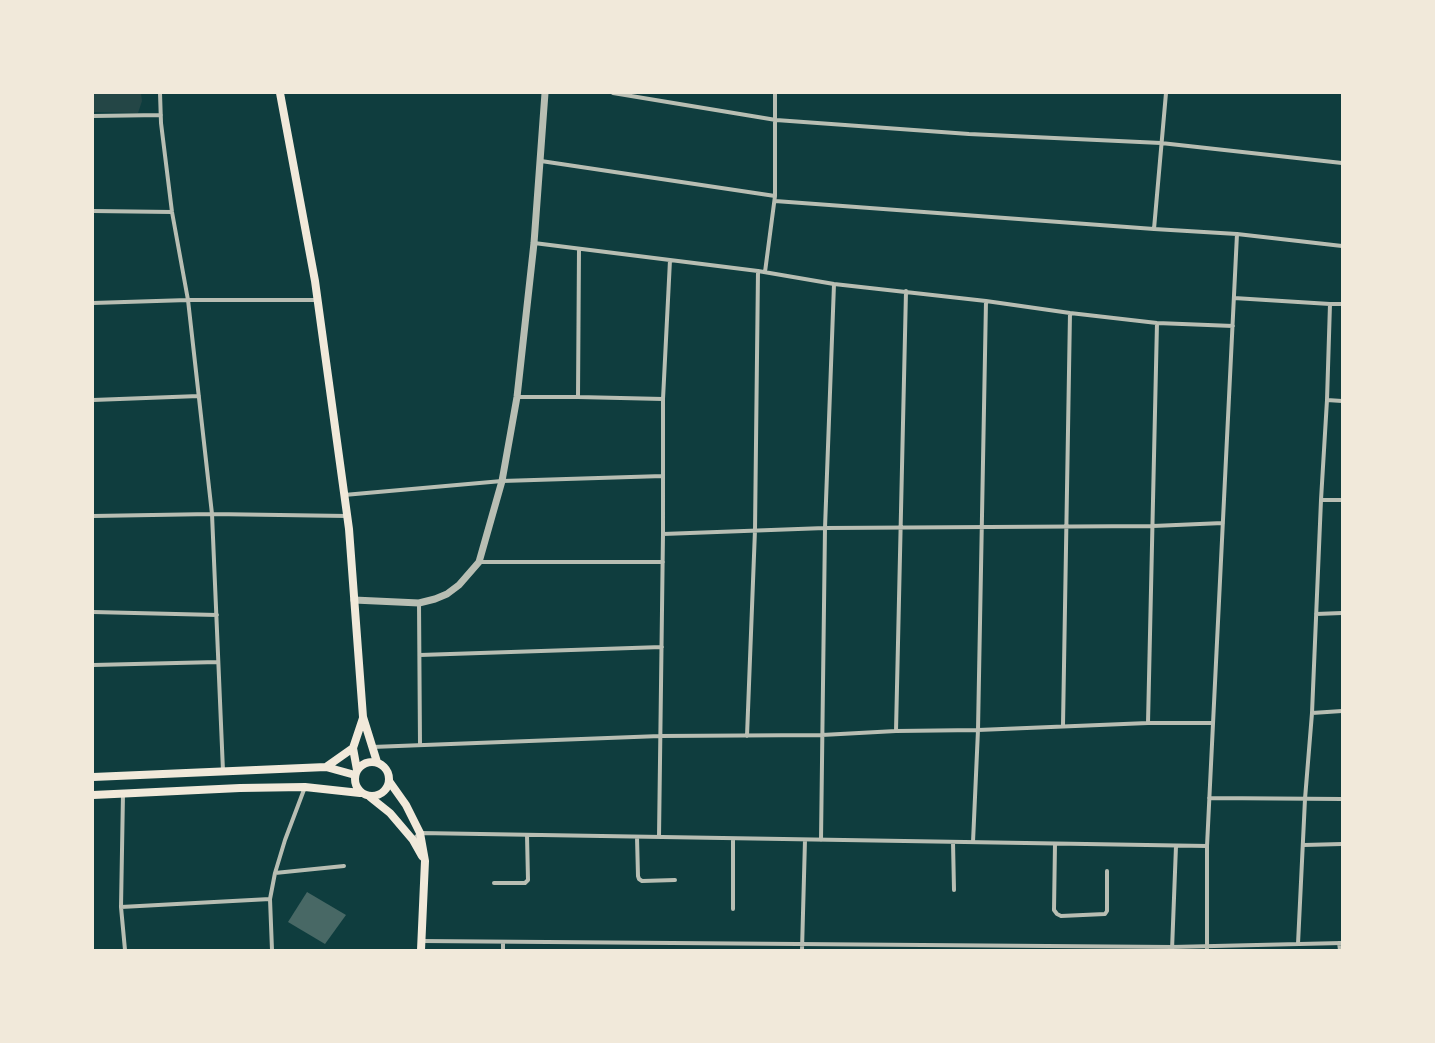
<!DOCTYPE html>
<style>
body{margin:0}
#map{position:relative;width:1435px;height:1043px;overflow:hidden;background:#0f3d3e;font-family:Quicksand,sans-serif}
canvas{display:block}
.frame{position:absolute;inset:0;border:94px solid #f1e9da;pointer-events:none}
</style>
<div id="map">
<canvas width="1435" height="1043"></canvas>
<div class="frame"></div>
</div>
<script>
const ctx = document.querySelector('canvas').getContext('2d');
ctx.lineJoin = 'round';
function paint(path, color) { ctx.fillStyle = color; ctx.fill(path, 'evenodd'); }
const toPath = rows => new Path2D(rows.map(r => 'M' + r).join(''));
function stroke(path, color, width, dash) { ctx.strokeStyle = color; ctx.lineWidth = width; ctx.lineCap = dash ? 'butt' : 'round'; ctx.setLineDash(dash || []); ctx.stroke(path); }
const green = toPath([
 [93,93,141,93,142,101,138,113,93,112]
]);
const building = toPath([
 [307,892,346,915,325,944,288,922]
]);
const minor = toPath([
 [160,93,161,123,172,212,188,300,212,514,223,771],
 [613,93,776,120,969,134,1161,143,1342,163],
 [93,116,161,115],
 [541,161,775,196],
 [775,201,1154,229,1237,234,1342,246],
 [93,211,172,212],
 [1154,229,1166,93],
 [534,243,758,271,834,284,986,301,1070,313,1157,323,1233,326],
 [765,272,775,196,775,93],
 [1234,298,1330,304,1342,304],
 [93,303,188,300,317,300],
 [517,397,578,397,663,399],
 [578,397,579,249],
 [93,400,199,396],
 [1327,400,1342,401],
 [344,495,502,481,663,476],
 [1321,500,1342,500],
 [93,516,212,514,347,516],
 [663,534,825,528,1153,526,1223,523],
 [479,562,663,562],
 [419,603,420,745],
 [93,612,217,615],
 [1316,614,1342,613],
 [420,655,662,647],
 [93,665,218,662],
 [1312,713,1342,711],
 [1148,723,1157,323],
 [1063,725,1070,313],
 [896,731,906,291],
 [747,736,755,530,758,271],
 [372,747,660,736,822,735,896,731,978,730,1148,723,1213,723],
 [123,794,121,907,125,950],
 [1209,798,1342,799],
 [637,837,638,876,639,879,642,881,675,880],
 [659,837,663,534,663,399,670,260],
 [413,840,420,833,1207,846],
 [821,840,825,528,834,284],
 [953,842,954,890],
 [973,842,978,730,986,301],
 [1055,844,1054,910,1057,914,1061,916,1105,914,1107,911,1107,871],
 [1304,845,1342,844],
 [275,873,344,866],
 [494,883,525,883,528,880,527,835],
 [121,907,270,899],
 [733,909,733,839],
 [422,941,1172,947,1342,943],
 [1339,943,1340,950],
 [1298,944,1305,799,1312,713,1321,500,1327,400,1330,304],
 [272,950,270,899,275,873,285,840,305,787],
 [503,950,503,942],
 [802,950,805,840],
 [1172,950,1176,846],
 [1207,950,1207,846,1237,234]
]);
const tertiary = toPath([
 [354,600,419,603,435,599,447,594,459,585,479,562,502,481,517,397,534,243,545,93]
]);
const secondary = toPath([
 [280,93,315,281,349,529,363,717,377,762],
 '355 779a17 17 0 1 1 34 0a17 17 0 1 1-34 0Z',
 [326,767,353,748],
 [357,770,353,748,363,718],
 [93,777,326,767,355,775],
 [389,781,406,805,420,833,425,861,421,950],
 [93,795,240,788,305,787,360,793],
 [370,797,390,813,413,840,422,856]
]);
paint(green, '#244646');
paint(building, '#486865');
stroke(minor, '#b8beb3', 4);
stroke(tertiary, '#b8beb3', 7);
stroke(secondary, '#f1e9da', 8);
</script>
